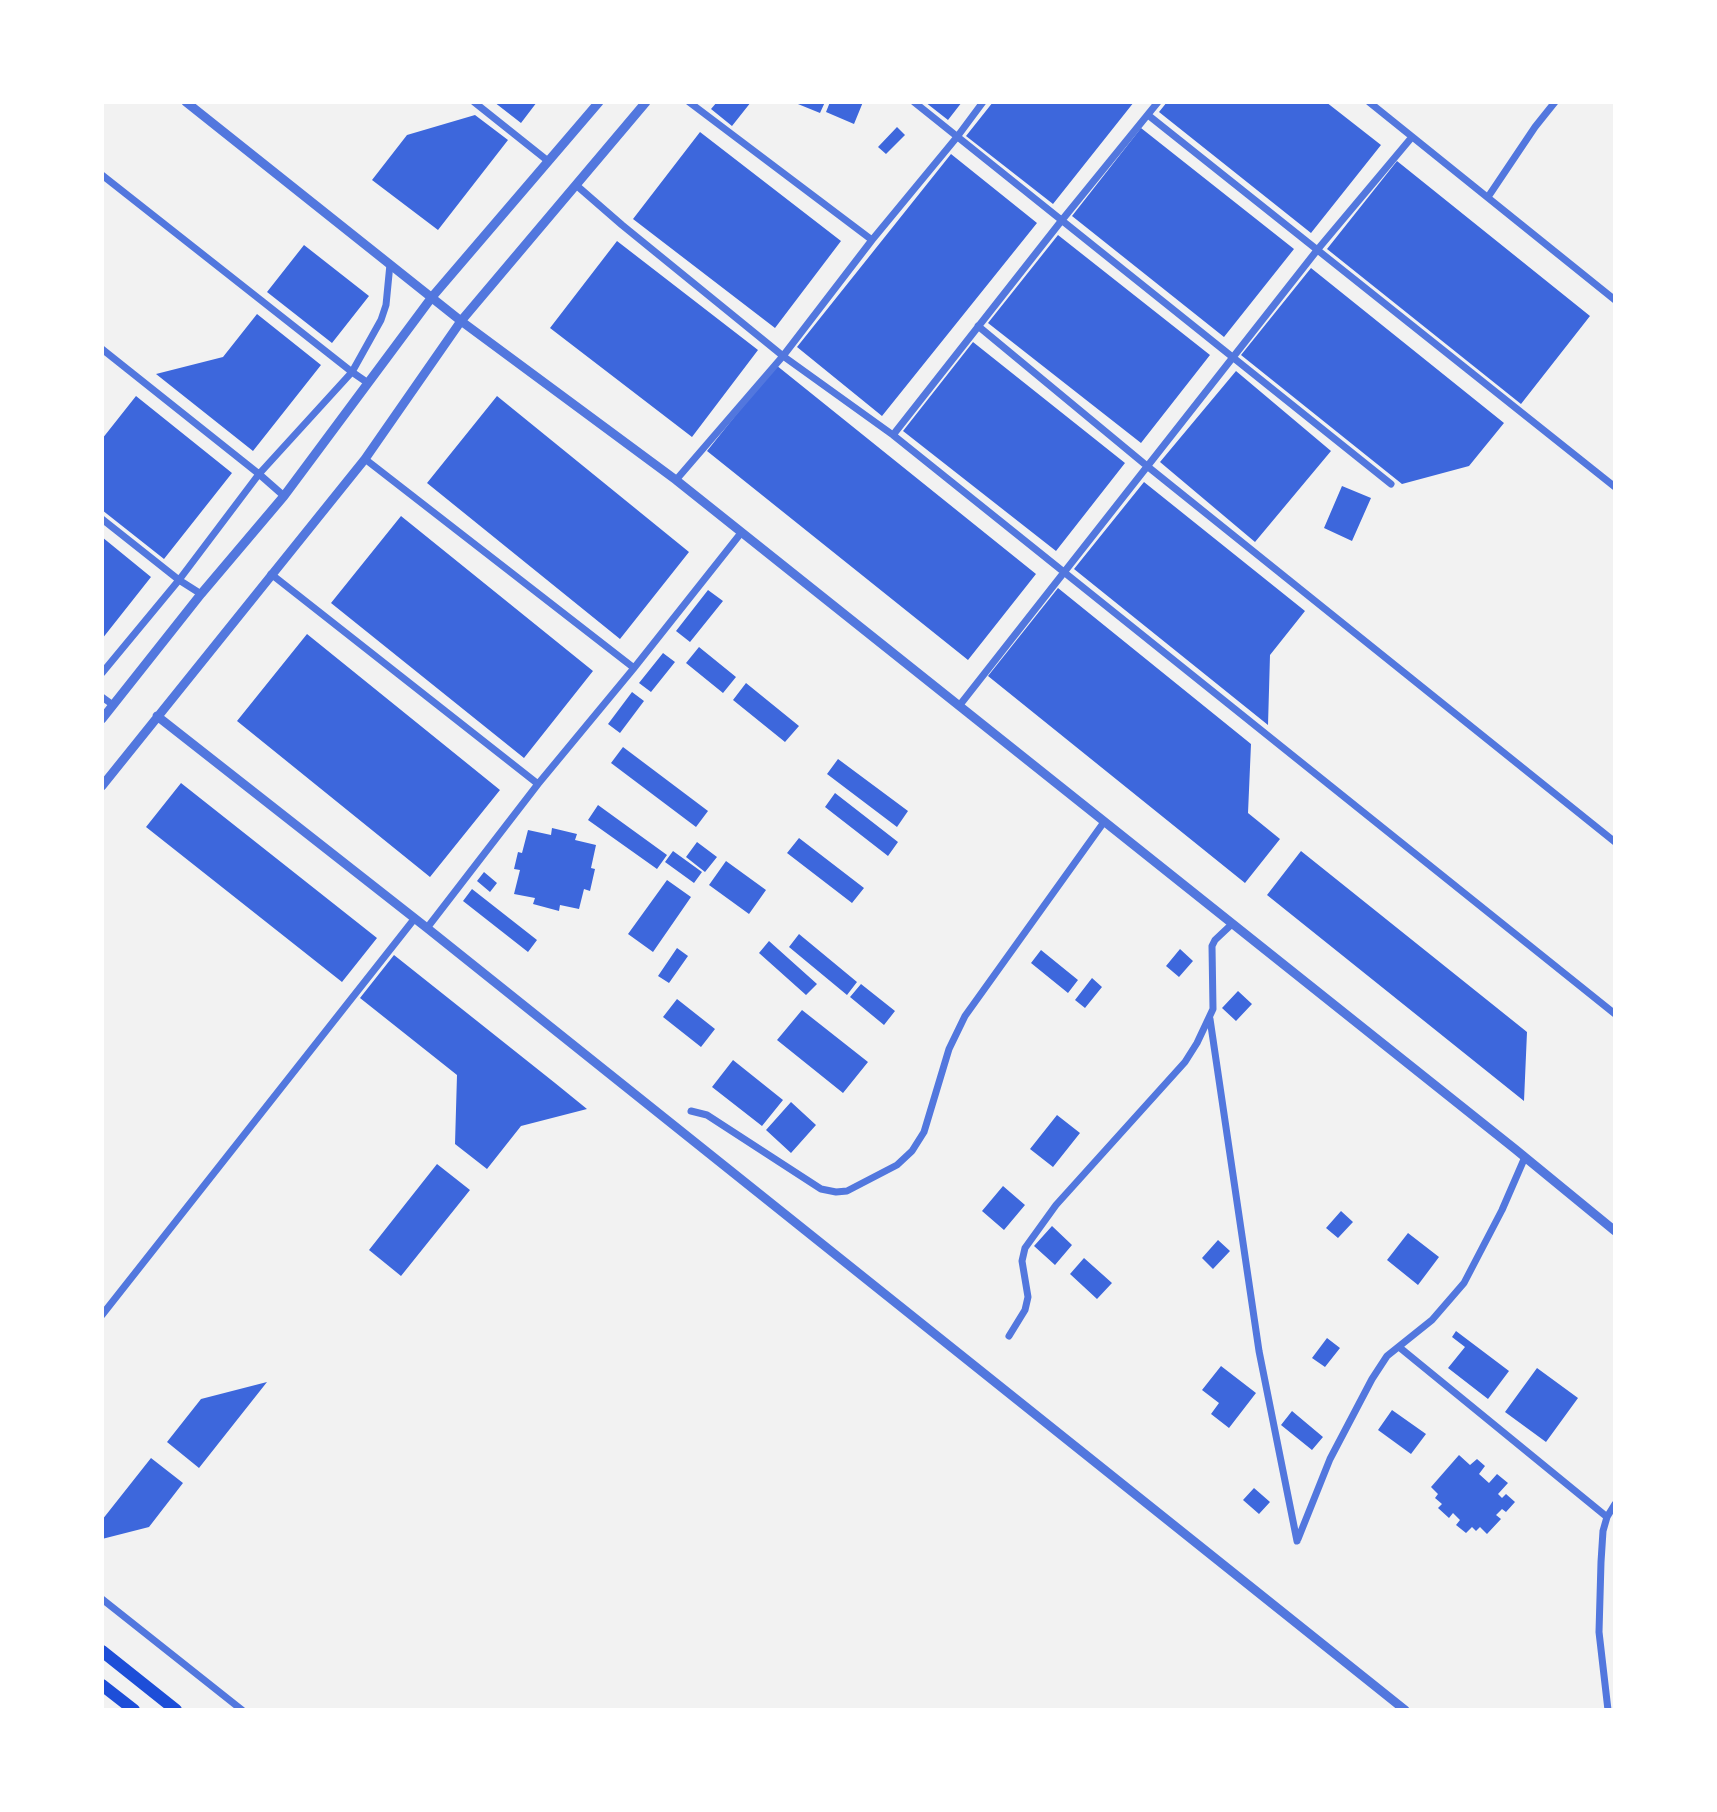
<!DOCTYPE html>
<style>
body{margin:0}
#map{position:relative;width:1717px;height:1812px;overflow:hidden;background:#f2f2f2;font-family:"IBM Plex Sans",sans-serif}
canvas{display:block}
.frame{position:absolute;inset:0;border:104px solid #fff;pointer-events:none}
</style>
<div id="map">
<canvas width="1717" height="1812"></canvas>
<div class="frame"></div>
</div>
<script>
const ctx = document.querySelector('canvas').getContext('2d');
ctx.lineJoin = 'round';
function paint(path, color) { ctx.fillStyle = color; ctx.fill(path, 'evenodd'); }
const toPath = rows => new Path2D(rows.map(r => 'M' + r).join(''));
function stroke(path, color, width, dash) { ctx.strokeStyle = color; ctx.lineWidth = width; ctx.lineCap = dash ? 'butt' : 'round'; ctx.setLineDash(dash || []); ctx.stroke(path); }
const building = toPath([
 [494,102,537,102,521,123],
 [717,102,751,102,732,126,711,109],
 [793,102,825,102,820,113],
 [830,102,863,102,854,124,826,112],
 [925,102,962,102,948,120],
 [993,102,1134,102,1053,204,966,136],
 [1167,102,1326,102,1381,145,1311,233,1159,112],
 [475,115,508,140,438,230,372,180,407,135],
 [897,127,905,135,886,154,878,147],
 [1141,128,1294,249,1224,337,1072,216],
 [700,132,841,241,775,328,633,219],
 [951,154,1037,223,882,416,797,347],
 [1397,161,1590,316,1521,404,1327,249],
 [1058,235,1210,355,1141,443,988,323],
 [617,241,758,350,692,437,550,328],
 [304,245,369,296,332,343,267,292],
 [1311,268,1504,423,1469,466,1402,484,1241,355],
 [257,314,321,365,253,451,156,374,223,357],
 [973,342,1125,463,1056,551,903,431],
 [776,365,1036,574,968,660,707,451],
 [1236,371,1331,451,1255,542,1160,462],
 [136,396,232,473,164,559,102,510,102,439],
 [497,396,689,552,620,639,427,483],
 [1144,482,1305,611,1270,655,1268,725,1074,569],
 [1342,486,1371,498,1352,541,1324,528],
 [401,516,593,671,524,758,331,603],
 [102,537,151,577,102,639],
 [1058,588,1251,744,1248,813,1280,839,1245,883,988,676],
 [708,590,723,601,690,642,676,631],
 [307,634,500,790,430,877,237,721],
 [699,647,736,677,723,693,686,663],
 [663,653,675,662,651,692,639,683],
 [746,683,799,726,785,742,733,700],
 [632,692,644,701,620,733,608,724],
 [623,747,708,811,696,827,611,763],
 [838,759,908,811,897,827,827,774],
 [181,783,377,938,342,982,146,827],
 [835,793,898,842,888,856,825,807],
 [598,805,667,855,657,869,588,820],
 [552,828,577,834,575,840,596,845,591,868,595,869,590,891,584,889,579,909,560,905,559,911,533,904,535,898,514,894,520,870,514,869,518,852,522,853,528,830,551,835],
 [799,838,864,888,852,903,787,853],
 [697,842,717,857,705,872,686,857],
 [673,851,702,872,694,883,665,862],
 [1301,851,1527,1032,1524,1101,1267,895],
 [726,861,766,890,749,914,709,885],
 [484,872,497,883,490,892,477,881],
 [667,880,691,897,653,952,628,934],
 [472,889,537,940,528,952,463,901],
 [799,934,857,982,847,995,789,947],
 [769,941,817,984,806,995,759,953],
 [677,948,688,956,669,983,658,976],
 [1180,949,1193,961,1179,977,1166,966],
 [1041,950,1078,980,1068,993,1031,963],
 [394,955,555,1083,587,1109,521,1126,487,1169,455,1144,457,1075,360,998],
 [1092,978,1102,987,1085,1008,1075,1000],
 [861,984,895,1011,884,1025,850,997],
 [1238,991,1252,1004,1236,1021,1222,1008],
 [677,999,715,1029,701,1047,663,1017],
 [802,1010,868,1062,843,1093,777,1040],
 [733,1060,783,1100,762,1126,712,1087],
 [791,1102,816,1125,791,1153,766,1130],
 [1057,1115,1080,1133,1053,1167,1030,1149],
 [437,1164,470,1190,401,1276,369,1250],
 [1003,1186,1025,1205,1004,1230,982,1211],
 [1341,1211,1353,1222,1338,1238,1326,1228],
 [1052,1226,1072,1245,1055,1265,1034,1246],
 [1408,1233,1439,1257,1418,1285,1387,1260],
 [1218,1240,1230,1251,1213,1269,1202,1258],
 [1084,1258,1112,1283,1097,1299,1070,1274],
 [1456,1331,1509,1371,1488,1399,1448,1368,1465,1347,1452,1337],
 [1327,1338,1340,1348,1325,1367,1312,1358],
 [1221,1366,1256,1393,1229,1428,1211,1414,1219,1403,1202,1390],
 [1537,1368,1578,1398,1546,1442,1505,1412],
 [267,1382,199,1468,167,1442,201,1399],
 [1392,1410,1426,1434,1411,1454,1378,1430],
 [1292,1411,1323,1437,1312,1450,1281,1425],
 [1459,1455,1470,1465,1477,1459,1485,1466,1479,1474,1489,1483,1497,1474,1508,1483,1498,1494,1502,1498,1506,1494,1515,1502,1506,1512,1502,1509,1496,1515,1501,1519,1487,1534,1480,1527,1476,1531,1472,1527,1466,1533,1456,1525,1460,1520,1453,1513,1449,1518,1438,1508,1442,1504,1435,1498,1438,1494,1431,1487],
 [151,1458,183,1483,149,1527,102,1539,102,1520],
 [1254,1488,1270,1502,1259,1514,1243,1500]
]);
const minor = toPath([
 [474,102,548,161],
 [689,102,872,240],
 [914,102,1391,484],
 [1369,102,1615,300],
 [1148,115,1615,487],
 [102,175,352,372,368,383],
 [576,185,622,225,783,356,893,435,1615,1014],
 [1488,197,1535,127,1555,102],
 [978,326,1147,466,1615,842],
 [102,349,259,474,284,496],
 [893,435,1062,220,1158,102],
 [365,459,634,668],
 [676,480,783,356,872,240,957,137,983,102],
 [102,519,179,580,201,594],
 [271,574,538,784],
 [102,673,179,580,259,474,352,372,381,320,386,305,390,264],
 [102,697,113,705],
 [959,706,1318,249,1412,137],
 [427,928,538,784,634,668,741,533],
 [1210,1019,1259,1351,1297,1541],
 [691,1111,707,1115,821,1189,836,1192,847,1191,897,1165,912,1151,924,1132,949,1049,965,1016,1104,822],
 [102,1315,415,918],
 [1009,1336,1025,1310,1028,1297,1022,1261,1025,1248,1056,1205,1185,1062,1197,1043,1213,1009,1212,946,1215,940,1232,924],
 [1399,1347,1607,1517],
 [1298,1539,1330,1459,1372,1379,1387,1356,1432,1320,1464,1283,1502,1210,1525,1157],
 [102,1599,242,1710],
 [1608,1710,1599,1632,1601,1562,1603,1531,1607,1517,1615,1504]
]);
const tertiary = toPath([
 [186,102,461,321,676,480,1515,1149,1615,1231],
 [157,716,427,928,1405,1710],
 [102,719,201,594,284,496,432,297,599,102],
 [102,786,365,459,461,321,646,102]
]);
const primary = toPath([
 [102,1651,176,1710],
 [102,1685,134,1710]
]);
paint(building, '#3d67dc');
stroke(minor, '#5277de', 7);
stroke(tertiary, '#5277de', 9);
stroke(primary, '#1d4ed8', 12);
</script>
